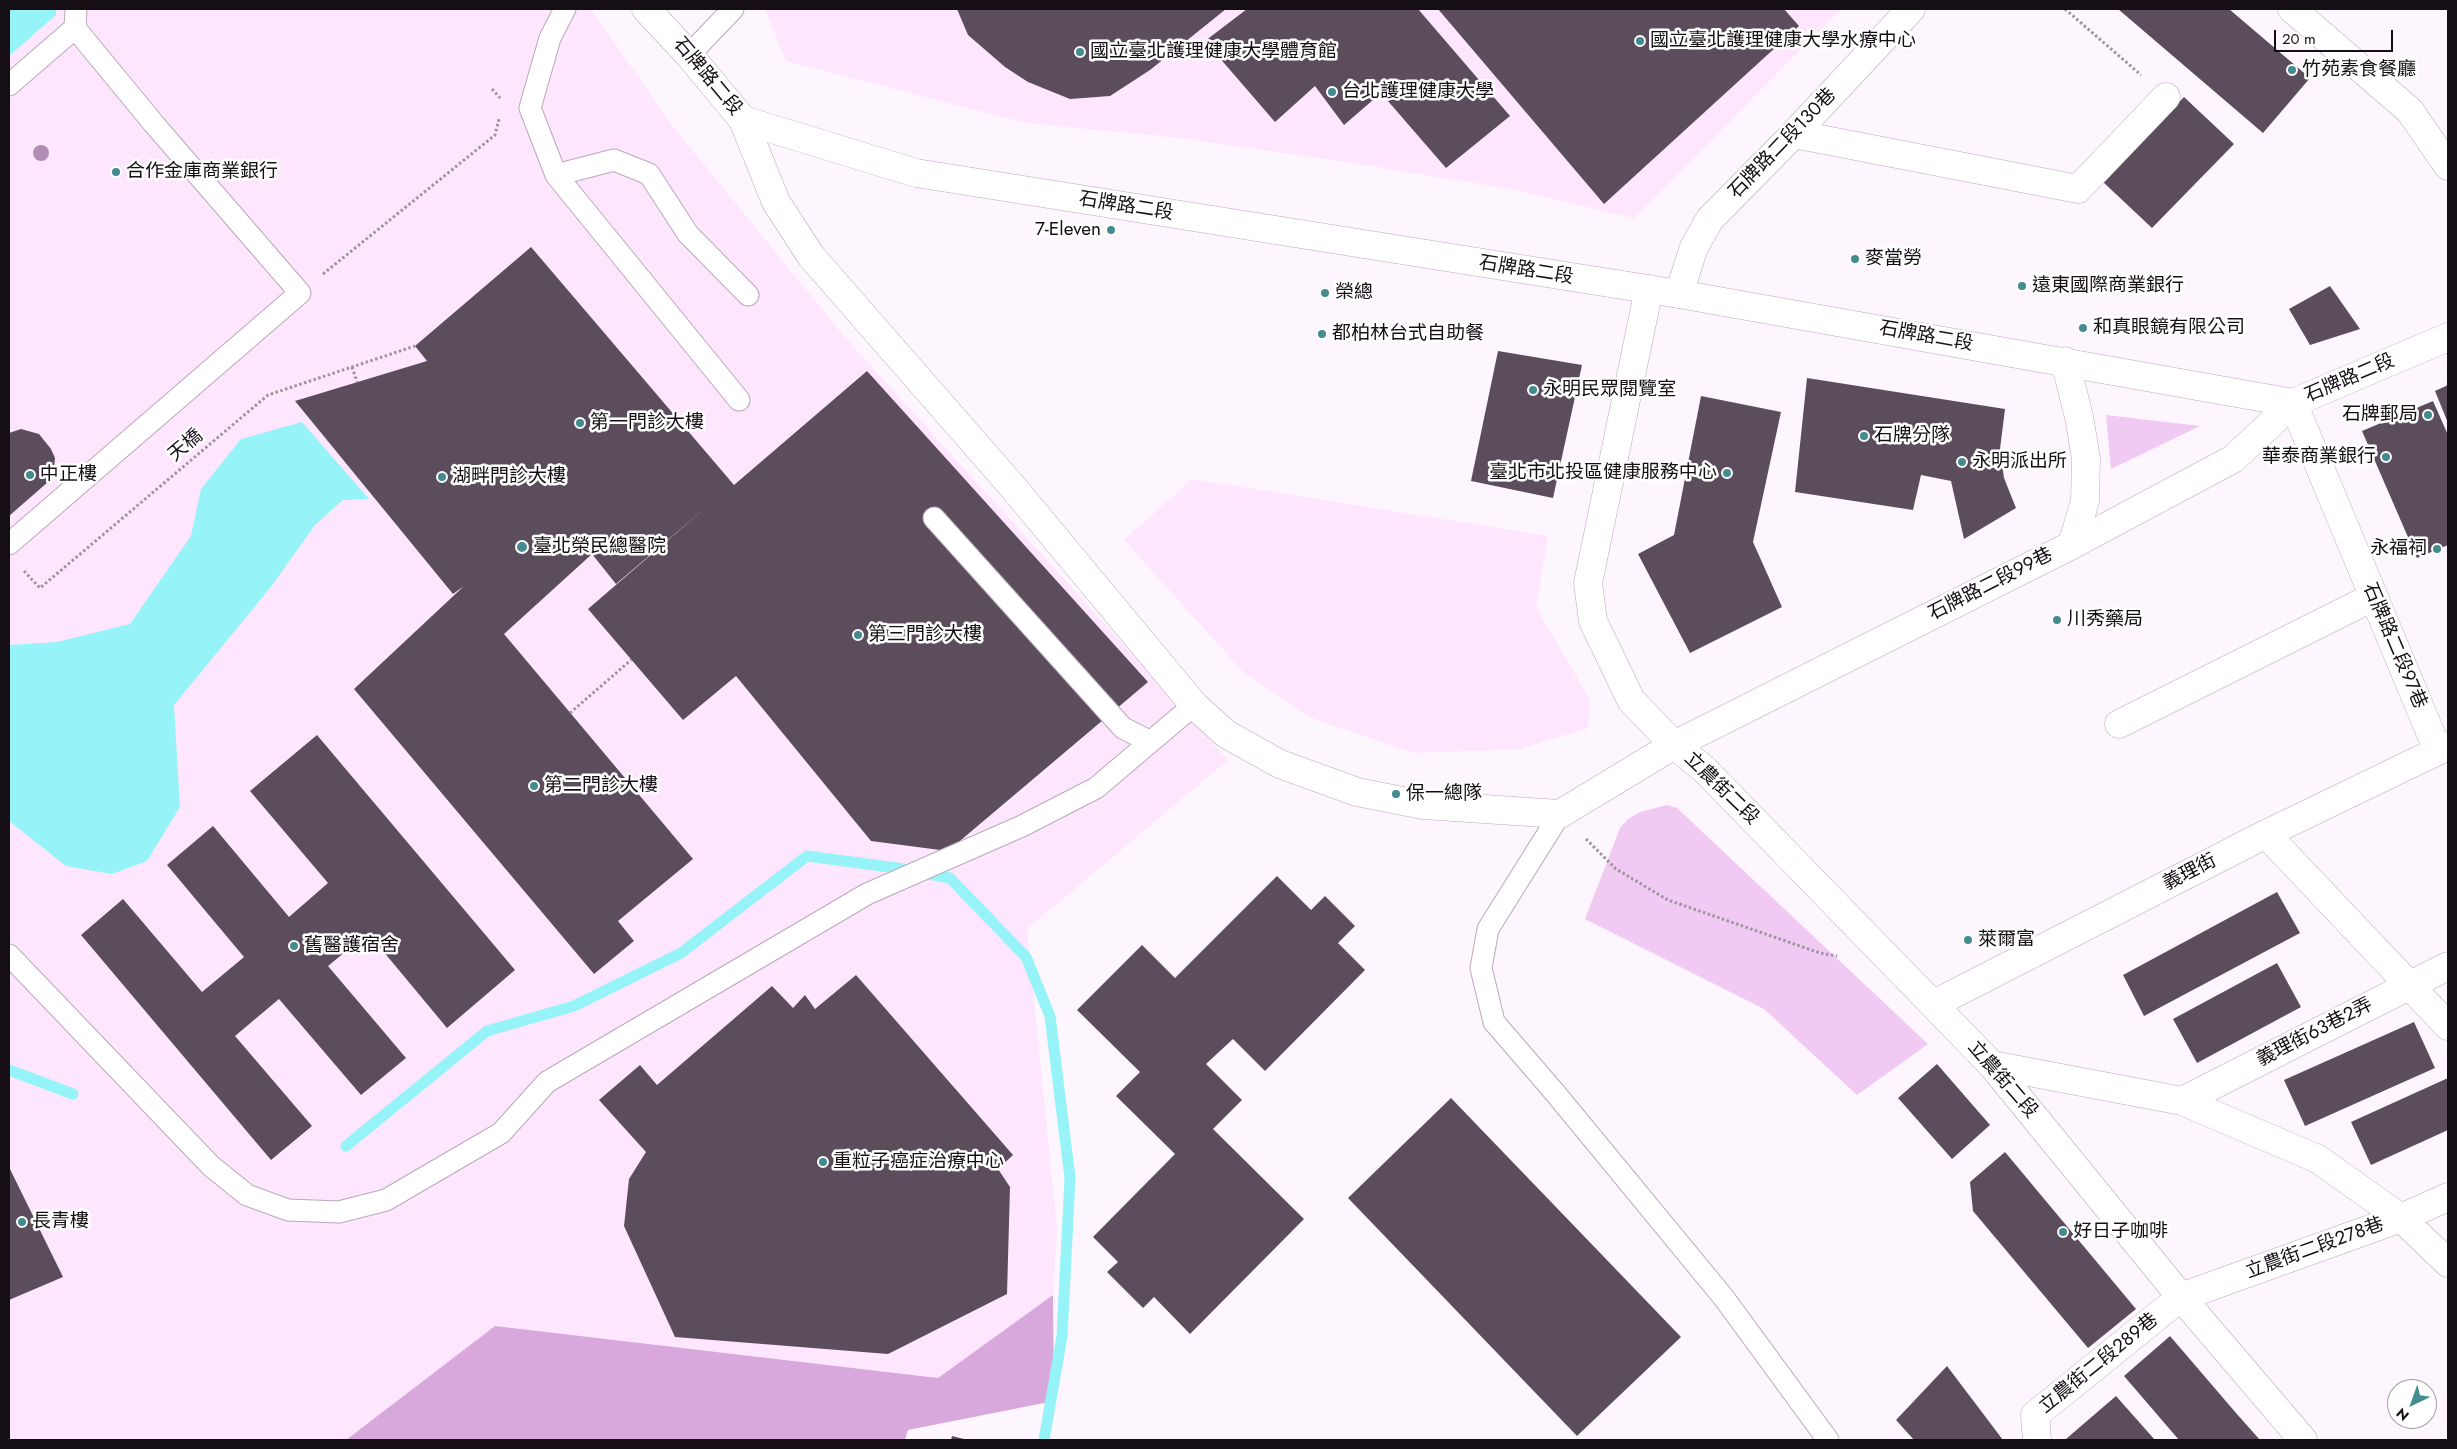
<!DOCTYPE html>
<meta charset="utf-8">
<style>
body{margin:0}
#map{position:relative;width:2457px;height:1449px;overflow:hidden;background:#fdf6fe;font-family:Jost,sans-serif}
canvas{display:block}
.frame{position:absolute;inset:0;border:10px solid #150f15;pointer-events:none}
.north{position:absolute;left:2387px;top:1379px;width:50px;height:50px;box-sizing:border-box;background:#fff;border:1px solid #a19fa1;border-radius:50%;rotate:222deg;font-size:14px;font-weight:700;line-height:20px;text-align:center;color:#150f15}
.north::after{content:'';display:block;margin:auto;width:18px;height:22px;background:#438b8f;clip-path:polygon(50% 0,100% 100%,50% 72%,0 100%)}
.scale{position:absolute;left:2274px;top:30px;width:119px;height:22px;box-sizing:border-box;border:2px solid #150f15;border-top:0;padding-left:6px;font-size:15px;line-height:18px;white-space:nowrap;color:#150f15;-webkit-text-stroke:4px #fff;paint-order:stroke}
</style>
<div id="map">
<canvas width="2457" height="1449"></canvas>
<div class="frame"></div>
<div class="north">N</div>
<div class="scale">20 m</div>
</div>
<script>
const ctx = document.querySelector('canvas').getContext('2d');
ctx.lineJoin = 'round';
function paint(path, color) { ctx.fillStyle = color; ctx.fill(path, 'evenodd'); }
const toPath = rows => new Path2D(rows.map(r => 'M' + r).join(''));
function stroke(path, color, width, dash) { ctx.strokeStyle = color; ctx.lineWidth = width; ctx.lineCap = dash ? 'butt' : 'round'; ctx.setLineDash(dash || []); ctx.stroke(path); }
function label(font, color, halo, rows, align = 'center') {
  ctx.font = font + ' Jost,"Noto Sans TC",sans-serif'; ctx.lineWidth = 5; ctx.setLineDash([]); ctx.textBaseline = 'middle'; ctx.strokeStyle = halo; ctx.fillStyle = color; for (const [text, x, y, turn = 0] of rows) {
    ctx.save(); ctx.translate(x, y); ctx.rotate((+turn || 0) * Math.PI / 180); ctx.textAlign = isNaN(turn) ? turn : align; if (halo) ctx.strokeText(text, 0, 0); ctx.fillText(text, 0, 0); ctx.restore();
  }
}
const built = toPath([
 [9,9,591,9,671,124,843,335,1228,760,1027,929,1057,1228,1053,1295,938,1378,495,1326,346,1440,9,1440],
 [765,9,1841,9,1634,218,1510,189,1352,163,1180,138,1026,123,786,61],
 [1192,479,1548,536,1536,607,1590,700,1588,728,1520,749,1413,753,1309,717,1243,672,1124,540]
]);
const green = toPath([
 [2106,415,2200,426,2111,469],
 [1667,805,1677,808,1928,1044,1857,1095,1764,1009,1585,919,1620,828,1628,819,1640,812]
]);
const forest = toPath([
 [1053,1295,1054,1401,908,1430,905,1440,346,1440,495,1326,938,1378]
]);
const water = toPath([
 [9,9,56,9,56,15,9,56],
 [302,422,369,499,343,500,315,525,270,588,174,705,180,807,147,861,112,874,66,866,9,821,9,645,57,642,130,624,191,536,201,489,241,439]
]);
const stream = toPath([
 [9,1070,73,1094],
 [346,1146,487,1031,574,1006,681,953,807,856,897,868,950,878,1026,957,1050,1016,1070,1178,1062,1336,1044,1440]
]);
const building = toPath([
 [957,9,1226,9,1150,70,1110,96,1070,99,1028,82,1005,67,968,35],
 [1247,9,1418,9,1510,116,1446,168,1381,93,1344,125,1315,86,1275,122,1205,41],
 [1438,9,1784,9,1799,26,1604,204],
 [2118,9,2229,9,2310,78,2263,133],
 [2184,97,2234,144,2152,228,2102,181],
 [531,247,734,485,867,371,1148,682,948,851,871,841,736,676,683,720,588,609,711,503,616,584,592,554,504,634,693,859,618,921,634,941,594,974,354,689,464,586,453,594,295,401,427,361,415,346],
 [2330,286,2360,329,2310,345,2289,309],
 [1498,351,1582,365,1553,498,1471,481],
 [1807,378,2005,409,2000,449,2004,478,2016,508,1964,539,1951,481,1921,475,1913,510,1795,492],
 [2448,385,2448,423,2435,391],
 [1701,396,1781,412,1753,542,1782,607,1690,653,1638,554,1674,535],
 [2433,401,2448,435,2448,545,2417,558,2362,431],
 [21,429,39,434,51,449,55,458,54,468,48,482,9,516,9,433],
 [317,735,515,970,447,1028,368,933,328,966,406,1058,361,1095,279,999,235,1036,312,1126,271,1160,81,935,123,899,202,992,244,957,167,865,213,826,289,917,328,883,250,791],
 [1277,876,1311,910,1325,896,1355,926,1338,943,1365,970,1265,1071,1233,1039,1206,1064,1242,1100,1213,1129,1304,1219,1190,1334,1154,1297,1143,1308,1107,1272,1118,1262,1093,1237,1175,1154,1116,1096,1140,1072,1077,1010,1142,945,1175,978],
 [2277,892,2300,933,2144,1016,2123,975],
 [2277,963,2301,1007,2197,1063,2173,1019],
 [856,975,1013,1155,998,1169,1010,1187,1007,1294,888,1354,675,1337,624,1226,629,1179,646,1152,599,1100,640,1065,657,1085,772,986,793,1008,805,995,815,1009],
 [2414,1022,2435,1068,2305,1126,2284,1080],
 [1937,1064,1990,1125,1952,1159,1898,1098],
 [2448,1078,2448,1130,2371,1165,2351,1122],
 [1451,1098,1681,1337,1577,1436,1348,1198],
 [2005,1152,2136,1309,2088,1348,1973,1211,1970,1182],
 [9,1167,63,1277,9,1300],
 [2170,1336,2236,1413,2260,1440,2179,1440,2124,1376],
 [1947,1366,2003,1440,1914,1440,1896,1420],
 [2116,1396,2155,1440,2068,1440,2066,1439],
 [952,1436,968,1440,951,1440]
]);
const path = toPath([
 [2065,9,2141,75],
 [492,89,500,98],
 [323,274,495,135,499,119],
 [352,367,357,382],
 [24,571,40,588,268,395,415,346],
 [570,713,631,660],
 [1586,839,1616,869,1668,900,1820,953,1837,956]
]);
const lane = toPath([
 [565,9,550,38,530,108,556,175,739,400],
 [689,55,733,9],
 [9,85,75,28],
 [556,175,614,160,649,174,688,234,748,295],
 [934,518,1123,728,1149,741],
 [9,544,300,293,154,124,75,28,76,9],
 [1560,814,1488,929,1481,968,1494,1022,1556,1094,1724,1298,1828,1440],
 [9,955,211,1166,247,1195,288,1210,339,1212,386,1200,501,1133,547,1082,867,894,1022,826,1096,788,1194,705]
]);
const street = toPath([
 [2292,9,2410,111,2448,166],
 [743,120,776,202,811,256,1012,486,1194,705,1226,734,1280,764,1357,792,1423,805,1560,814,1674,745,2072,545,2233,459,2293,403,2438,751],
 [1794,134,2078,189,2166,97],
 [1649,289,1588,583,1593,621,1631,700,1674,745,1704,769,1992,1065,2181,1297,2303,1440],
 [1679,294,1694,247,1710,219,1794,134,1911,9],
 [2119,724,2373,597],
 [2266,834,2448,1026],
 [1934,1004,2266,834,2448,746],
 [1992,1065,2182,1101,2318,1159,2401,1218,2448,1263],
 [2182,1101,2448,966],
 [2037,1440,2035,1415,2181,1297,2401,1218,2448,1197]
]);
const secondary = toPath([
 [646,9,689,55,743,120,916,173,1679,294,2293,403,2448,337],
 [2065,361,2079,417,2086,458,2085,501,2072,545]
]);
const trees = [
 [41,153]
];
const markers = [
 [1640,41,5,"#438b8f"],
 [1080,52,5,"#438b8f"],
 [2292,70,5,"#438b8f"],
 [1332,92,5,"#438b8f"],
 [116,172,5,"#438b8f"],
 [1111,230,5,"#438b8f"],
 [1855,259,5,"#438b8f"],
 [2022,286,5,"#438b8f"],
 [1325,293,5,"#438b8f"],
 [2083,328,5,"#438b8f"],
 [1322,334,5,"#438b8f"],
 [1533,390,5,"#438b8f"],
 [2428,415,5,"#438b8f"],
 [580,423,5,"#438b8f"],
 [1864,436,5,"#438b8f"],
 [2386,457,5,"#438b8f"],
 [1962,462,5,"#438b8f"],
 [1727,473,5,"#438b8f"],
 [30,475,5,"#438b8f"],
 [442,477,5,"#438b8f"],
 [522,547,6,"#438b8f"],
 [2437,549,5,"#438b8f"],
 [2057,620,5,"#438b8f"],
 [858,635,5,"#438b8f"],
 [534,786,5,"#438b8f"],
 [1396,794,5,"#438b8f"],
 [1968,940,5,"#438b8f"],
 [294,946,5,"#438b8f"],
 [823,1162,5,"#438b8f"],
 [22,1222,5,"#438b8f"],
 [2063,1232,5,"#438b8f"]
];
const poiNames = [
 ["國立臺北護理健康大學水療中心",1650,41],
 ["國立臺北護理健康大學體育館",1090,52],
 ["竹苑素食餐廳",2302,70],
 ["台北護理健康大學",1342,92],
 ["合作金庫商業銀行",126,172],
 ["7-Eleven",1101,230,"right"],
 ["麥當勞",1865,259],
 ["遠東國際商業銀行",2032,286],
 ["榮總",1335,293],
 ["和真眼鏡有限公司",2093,328],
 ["都柏林台式自助餐",1332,334],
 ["永明民眾閱覽室",1543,390],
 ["石牌郵局",2418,415,"right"],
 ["第一門診大樓",590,423],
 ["石牌分隊",1874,436],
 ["華泰商業銀行",2376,457,"right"],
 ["永明派出所",1972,462],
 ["臺北市北投區健康服務中心",1717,473,"right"],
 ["中正樓",40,475],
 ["湖畔門診大樓",452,477],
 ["臺北榮民總醫院",533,547],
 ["永福祠",2427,549,"right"],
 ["川秀藥局",2067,620],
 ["第三門診大樓",868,635],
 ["第二門診大樓",544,786],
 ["保一總隊",1406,794],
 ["萊爾富",1978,940],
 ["舊醫護宿舍",304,946],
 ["重粒子癌症治療中心",833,1162],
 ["長青樓",32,1222],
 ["好日子咖啡",2073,1232]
];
const streetNames = [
 ["石牌路二段",707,77,50],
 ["石牌路二段130巷",1783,144,-46],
 ["石牌路二段",1126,207,9],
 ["石牌路二段",1526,271,9],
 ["石牌路二段",1926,337,10],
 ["石牌路二段",2350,379,-23],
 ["天橋",186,446,-40],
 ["石牌路二段99巷",1991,585,-27],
 ["石牌路二段97巷",2394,646,67],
 ["立農街二段",1721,789,44],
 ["義理街",2190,873,-27],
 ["義理街63巷2弄",2315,1033,-27],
 ["立農街二段",2002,1080,49],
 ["立農街二段278巷",2315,1249,-20],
 ["立農街二段289巷",2099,1364,-39]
];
paint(built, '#fde6fe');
paint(green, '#f0caf2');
paint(forest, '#d8a8dc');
paint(water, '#96f4f8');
stroke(stream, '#96f4f8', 11);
paint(building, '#5b4d5c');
stroke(lane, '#b9a9ba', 23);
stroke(street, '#b9a9ba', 29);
stroke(secondary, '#b9a9ba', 29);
stroke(path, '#9c959c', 3, [2.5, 2.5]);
stroke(lane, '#fff', 21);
stroke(street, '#fff', 28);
stroke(secondary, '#fff', 28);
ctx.fillStyle = '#b08eb4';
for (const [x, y] of trees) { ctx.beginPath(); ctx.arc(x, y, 8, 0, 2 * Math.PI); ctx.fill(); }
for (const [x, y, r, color] of markers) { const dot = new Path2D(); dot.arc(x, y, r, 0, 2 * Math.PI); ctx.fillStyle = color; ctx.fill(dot); stroke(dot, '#fff', 2); }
label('19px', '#150f15', '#fff', poiNames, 'left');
label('19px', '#150f15', '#fff', streetNames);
</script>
